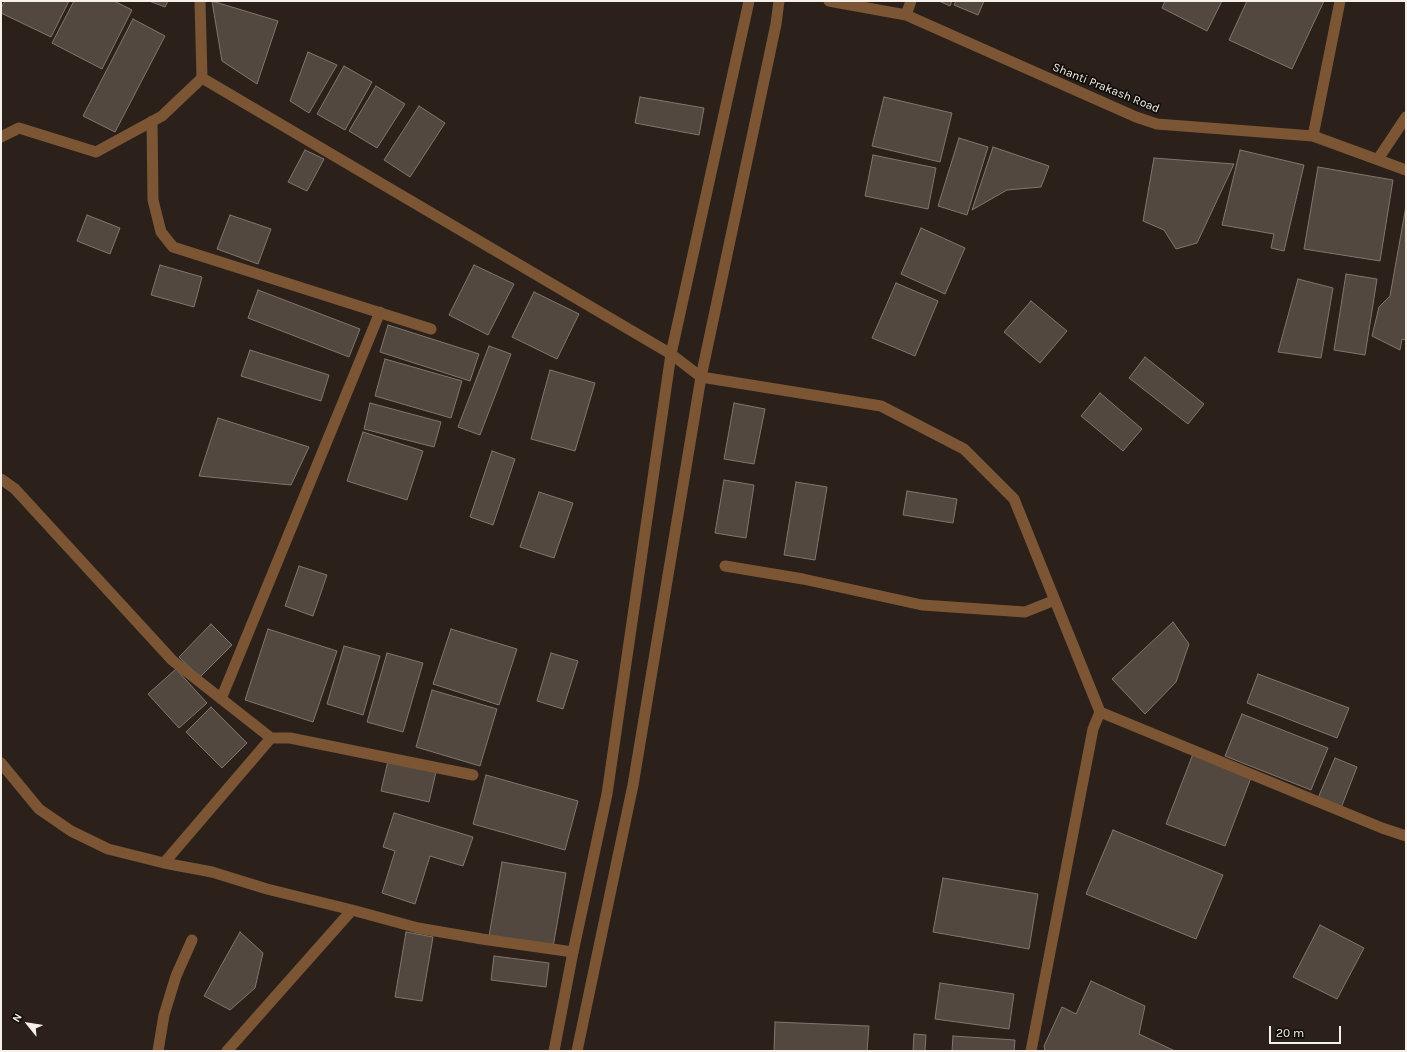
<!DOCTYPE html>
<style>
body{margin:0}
#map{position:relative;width:1407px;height:1052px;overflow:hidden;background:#2b211a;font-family:Karla,sans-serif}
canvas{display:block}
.frame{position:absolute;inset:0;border:2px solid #f6f0eb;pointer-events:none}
.north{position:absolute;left:8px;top:1004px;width:40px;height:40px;-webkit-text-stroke:3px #100c08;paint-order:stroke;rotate:300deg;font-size:11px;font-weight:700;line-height:16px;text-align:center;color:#f6f0eb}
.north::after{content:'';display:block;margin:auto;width:14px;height:18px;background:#f6f0eb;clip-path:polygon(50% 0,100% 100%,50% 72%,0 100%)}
.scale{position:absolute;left:1269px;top:1026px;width:72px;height:18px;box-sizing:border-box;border:2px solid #f6f0eb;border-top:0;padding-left:5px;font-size:12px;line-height:14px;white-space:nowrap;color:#f6f0eb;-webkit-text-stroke:3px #100c08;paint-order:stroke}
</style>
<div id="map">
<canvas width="1407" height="1052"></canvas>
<div class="frame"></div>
<div class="north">N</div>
<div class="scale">20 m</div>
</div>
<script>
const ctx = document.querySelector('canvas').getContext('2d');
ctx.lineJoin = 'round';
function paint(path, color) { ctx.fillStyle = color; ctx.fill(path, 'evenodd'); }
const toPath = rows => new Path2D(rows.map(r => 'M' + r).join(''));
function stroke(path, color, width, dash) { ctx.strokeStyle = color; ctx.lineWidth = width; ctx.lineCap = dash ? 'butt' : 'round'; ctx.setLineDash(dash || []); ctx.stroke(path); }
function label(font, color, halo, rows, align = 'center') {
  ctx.font = font + ' Karla,sans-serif'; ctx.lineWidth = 3.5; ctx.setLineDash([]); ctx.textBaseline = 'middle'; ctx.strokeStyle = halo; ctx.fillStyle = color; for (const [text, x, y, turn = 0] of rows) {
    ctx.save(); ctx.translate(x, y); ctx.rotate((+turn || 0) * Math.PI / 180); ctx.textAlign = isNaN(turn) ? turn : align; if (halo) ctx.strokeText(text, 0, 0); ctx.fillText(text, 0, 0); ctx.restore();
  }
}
const building = toPath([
 [5,1,69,1,51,37,1,13,1,8,5,1],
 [74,1,114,1,132,10,102,69,52,43,74,1],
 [149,1,168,1,165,7,149,1],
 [212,1,278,21,257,84,222,61,212,1],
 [939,1,952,1,950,6,939,1],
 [956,1,984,1,978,15,954,5,956,1],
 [1165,1,1222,1,1207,31,1162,8,1165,1],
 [1247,1,1324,1,1292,69,1229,40,1247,1],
 [133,19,165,36,115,132,83,116,133,19],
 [308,52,337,65,309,113,290,101,308,52],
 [344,66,372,82,345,130,317,114,344,66],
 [376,86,405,104,377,148,349,131,376,86],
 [640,97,704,108,699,135,635,123,640,97],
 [884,97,952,113,940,162,872,146,884,97],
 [419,106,445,123,410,177,384,160,419,106],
 [959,138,988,147,967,215,938,206,959,138],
 [993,147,1049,166,1041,187,1007,190,972,210,993,147],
 [305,150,324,159,307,191,288,182,305,150],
 [1240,150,1304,165,1284,251,1271,248,1274,234,1222,225,1240,150],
 [873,155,936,168,928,209,865,196,873,155],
 [1154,158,1234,164,1197,243,1176,249,1164,230,1143,221,1154,158],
 [1318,167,1393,180,1380,261,1304,249,1318,167],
 [1406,206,1406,340,1402,339,1400,350,1372,336,1379,307,1390,296,1406,206],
 [87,215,120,228,110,254,77,241,87,215],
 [230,215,271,229,258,264,217,249,230,215],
 [921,228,965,248,945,294,901,274,921,228],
 [160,265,202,277,194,307,151,295,160,265],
 [474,265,514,284,488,335,449,315,474,265],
 [1346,274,1377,279,1365,355,1334,350,1346,274],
 [1298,279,1333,288,1321,358,1278,352,1298,279],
 [896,283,938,301,915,356,872,338,896,283],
 [258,290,360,329,349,357,248,318,258,290],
 [534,292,579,314,557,359,512,337,534,292],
 [1031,301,1067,331,1040,363,1004,332,1031,301],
 [388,325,479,354,470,381,380,352,388,325],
 [489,346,511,354,480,435,458,427,489,346],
 [250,350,329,375,321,401,241,376,250,350],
 [1145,357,1204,404,1188,424,1129,378,1145,357],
 [385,359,462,381,451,418,375,396,385,359],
 [550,370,595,383,575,451,531,439,550,370],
 [1100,393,1142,429,1123,451,1081,416,1100,393],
 [370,403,441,422,434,447,364,429,370,403],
 [734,403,765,409,754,464,724,459,734,403],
 [218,418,309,447,291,485,199,476,218,418],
 [363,432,423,451,407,500,347,481,363,432],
 [492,451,515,459,493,525,470,517,492,451],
 [724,480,754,485,746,538,715,533,724,480],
 [796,482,827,487,815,560,784,555,796,482],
 [907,491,957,499,953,523,903,515,907,491],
 [539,492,573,503,554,558,520,547,539,492],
 [299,566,327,575,313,616,285,606,299,566],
 [1173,622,1189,644,1176,682,1145,714,1112,679,1173,622],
 [211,624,232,645,200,677,179,657,211,624],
 [268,629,337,651,313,722,245,700,268,629],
 [451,629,517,649,499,705,433,684,451,629],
 [344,646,380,656,363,715,327,704,344,646],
 [387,653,423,663,403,732,367,722,387,653],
 [551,653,578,661,563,709,537,701,551,653],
 [176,669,207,703,179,728,148,694,176,669],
 [1258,674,1349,708,1337,738,1247,703,1258,674],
 [432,690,497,709,480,766,416,747,432,690],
 [211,707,247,743,222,768,186,732,211,707],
 [1242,714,1328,748,1311,790,1225,756,1242,714],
 [1193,754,1252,775,1225,846,1166,824,1193,754],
 [1335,758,1357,767,1341,808,1318,798,1335,758],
 [388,761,436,772,429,802,381,791,388,761],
 [486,775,578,801,565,850,473,824,486,775],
 [394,813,473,837,463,866,430,856,415,904,382,893,395,851,383,847,394,813],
 [1113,830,1223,875,1196,939,1086,894,1113,830],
 [502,862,566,873,553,947,489,936,502,862],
 [943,878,1038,894,1029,949,933,932,943,878],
 [1320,925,1364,948,1337,999,1293,977,1320,925],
 [240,932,263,953,255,988,230,1010,204,996,240,932],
 [406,932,433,937,422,1001,395,997,406,932],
 [494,956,549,963,546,987,491,980,494,956],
 [1091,981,1145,1006,1139,1034,1175,1051,1045,1051,1044,1046,1062,1007,1076,1014,1091,981],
 [940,983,1014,994,1009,1029,935,1019,940,983],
 [775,1022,869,1026,867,1051,774,1051,775,1022],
 [914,1034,926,1035,925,1051,913,1051,914,1034],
 [953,1036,1015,1040,1014,1051,952,1051,953,1036]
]);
const minor = toPath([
 [829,1,906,15,1136,117,1157,124,1313,136,1406,170],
 [906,15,911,1],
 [152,121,153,200,161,232,173,247,431,329],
 [1313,136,1340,1],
 [1,137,19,128,96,152,162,116,202,78],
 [1378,159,1406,117],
 [671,354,701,377,881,406,964,449,1014,499,1100,712,1382,828,1406,836],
 [1,479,15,489,172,660,271,738],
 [725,566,803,579,922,605,1025,612,1055,600],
 [221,699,380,312],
 [1,763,39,809,71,831,108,849,164,863,212,872,267,889,352,910,418,928,482,939,573,952],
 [164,863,271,738,290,738,473,775],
 [158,1051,164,1015,176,976,192,940],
 [227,1051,352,910],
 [1031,1051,1093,729,1100,712]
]);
const tertiary = toPath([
 [200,1,202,78,671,354],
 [554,1051,573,952,607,794,671,354,749,1],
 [577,1051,633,785,701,377,776,24,779,1]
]);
const streetNames = [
 ["Shanti Prakash Road",1106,88,22]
];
paint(building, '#534840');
stroke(building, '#82766d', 1);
stroke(minor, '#7c5634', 11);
stroke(tertiary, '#7c5634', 11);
label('12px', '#f6f0eb', '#100c08', streetNames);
</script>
